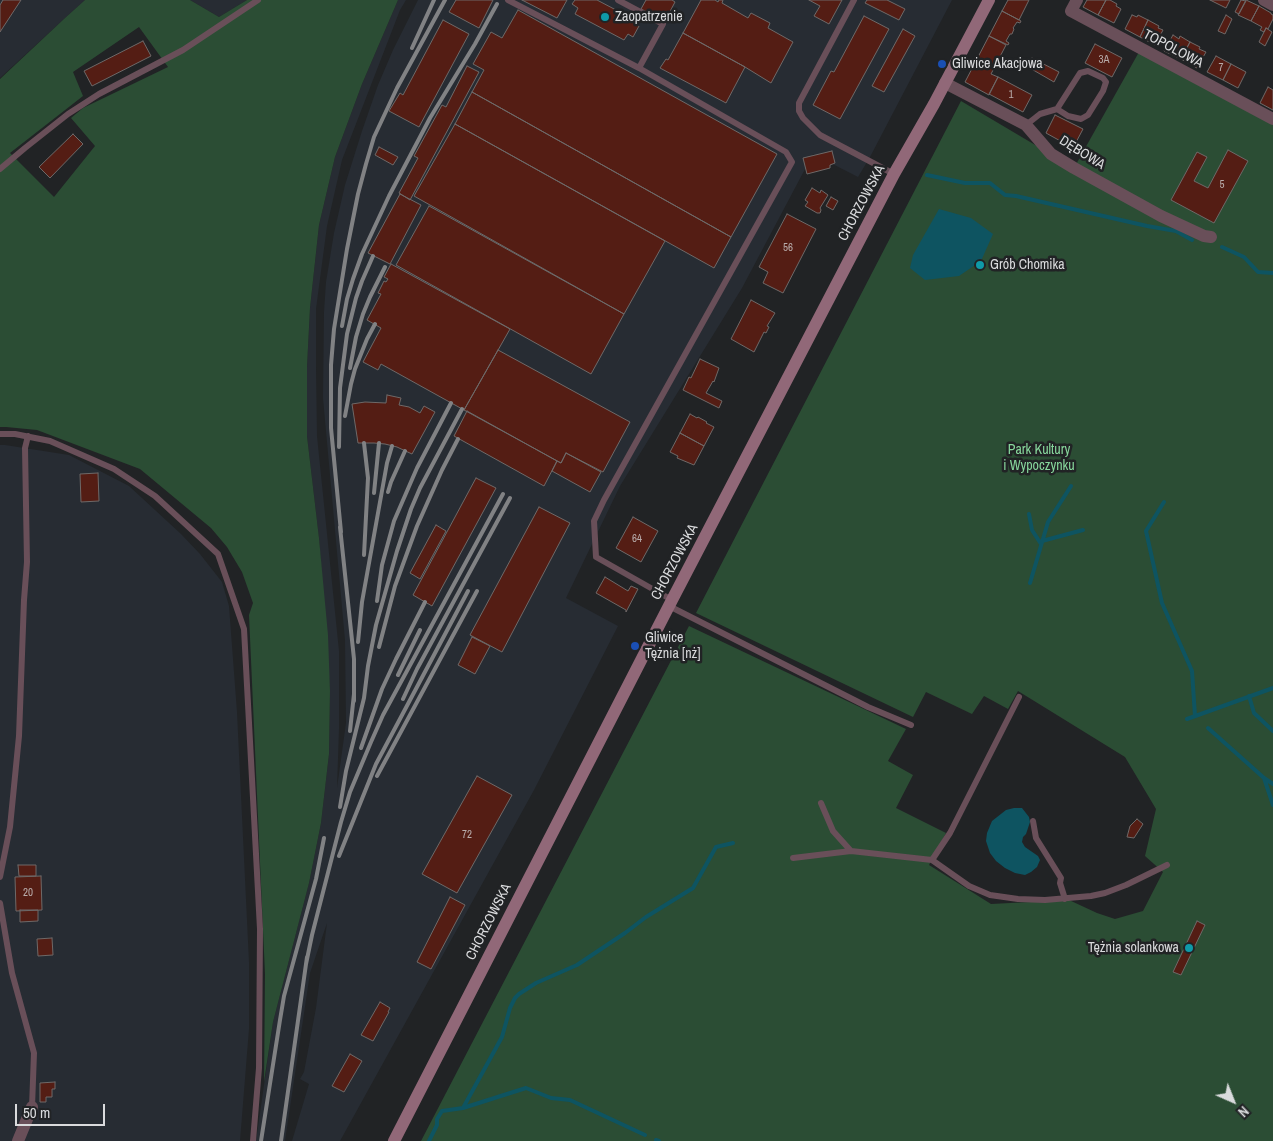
<!DOCTYPE html>
<meta charset="utf-8">
<style>
body{margin:0}
#map{position:relative;width:1273px;height:1141px;overflow:hidden;background:#212325;font-family:"Archivo Narrow",sans-serif}
canvas{display:block}
.north{position:absolute;left:1208px;top:1076px;width:50px;height:50px;-webkit-text-stroke:4px #212325;paint-order:stroke;rotate:136deg;font-size:14px;font-weight:700;line-height:20px;text-align:center;color:#dadbdd}
.north::after{content:'';display:block;margin:auto;width:18px;height:22px;background:#dadbdd;clip-path:polygon(50% 0,100% 100%,50% 72%,0 100%)}
.scale{position:absolute;left:15px;top:1104px;width:90px;height:22px;box-sizing:border-box;border:2px solid #dadbdd;border-top:0;padding-left:6px;font-size:15px;line-height:18px;white-space:nowrap;color:#dadbdd;-webkit-text-stroke:4px #212325;paint-order:stroke}
</style>
<div id="map">
<canvas width="1273" height="1141"></canvas>
<div class="north">N</div>
<div class="scale">50 m</div>
</div>
<script>
const ctx = document.querySelector('canvas').getContext('2d');
ctx.lineJoin = 'round';
function paint(path, color) { ctx.fillStyle = color; ctx.fill(path, 'evenodd'); }
const toPath = rows => new Path2D(rows.map(r => 'M' + r).join(''));
function stroke(path, color, width, dash) { ctx.strokeStyle = color; ctx.lineWidth = width; ctx.lineCap = dash ? 'butt' : 'round'; ctx.setLineDash(dash || []); ctx.stroke(path); }
function label(font, color, halo, rows, align = 'center') {
  ctx.font = font + ' "Archivo Narrow",sans-serif'; ctx.lineWidth = 5; ctx.setLineDash([]); ctx.textBaseline = 'middle'; ctx.strokeStyle = halo; ctx.fillStyle = color; for (const [text, x, y, turn = 0] of rows) {
    ctx.save(); ctx.translate(x, y); ctx.rotate((+turn || 0) * Math.PI / 180); ctx.textAlign = isNaN(turn) ? turn : align; if (halo) ctx.strokeText(text, 0, 0); ctx.fillText(text, 0, 0); ctx.restore();
  }
}
const built = toPath([
 [0,0,85,0,65,18,0,78],
 [190,0,247,0,219,17],
 [398,0,406,0,400,10,342,160,327,226,316,309,316,367,317,436,339,651,339,729,337,788,346,723,345,640,323,398,324,312,326,282,334,233,345,185,362,131,378,85,393,50,418,0,952,0,870,157,858,177,813,154,742,288,620,486,566,598,618,626,534,790,340,1141,292,1141,309,1084,300,1079,304,1072,316,1008,327,923,310,973,285,1141,256,1141,273,1022,309,883,321,823,329,754,330,691,319,538,307,436,307,367,310,308,319,225,335,157,362,84],
 [0,445,5,445,69,455,129,486,181,534,200,554,222,582,229,606,237,712,249,962,249,1029,240,1141,0,1141]
]);
const green = toPath([
 [85,0,190,0,219,17,247,0,398,0,362,84,335,157,319,225,310,308,307,367,307,436,319,538,328,635,330,691,329,754,321,823,309,883,273,1022,264,1082,265,974,249,615,253,603,242,572,227,547,211,528,140,469,37,430,6,427,0,427,0,79,65,18],
 [139,27,168,67,83,108,71,118,95,146,54,197,10,153,83,96,73,72],
 [1139,52,1273,124,1273,1141,421,1141,689,626,906,729,888,761,913,775,896,808,946,833,929,865,991,904,1069,900,1097,913,1115,919,1143,911,1163,872,1145,856,1156,809,1125,757,1018,691,1008,709,984,696,972,714,926,692,913,717,696,613,961,101,1074,168]
]);
const water = toPath([
 [939,209,971,218,993,234,981,261,959,276,925,280,910,268,913,255],
 [1014,808,1022,808,1029,817,1030,822,1026,834,1023,837,1022,842,1025,847,1038,856,1040,860,1037,867,1031,872,1025,875,1015,873,1005,868,996,861,990,853,986,841,987,833,992,821,1006,810]
]);
const stream = toPath([
 [927,175,965,183,990,183,1005,195,1016,196,1147,226,1176,231,1192,240],
 [1222,247,1244,257,1258,272,1273,273],
 [1164,502,1146,531,1162,603,1192,671,1195,716],
 [1029,514,1032,530,1041,544],
 [1042,541,1083,530],
 [1030,583,1048,522,1071,486],
 [1249,696,1254,713,1273,731],
 [1187,719,1273,688],
 [1208,728,1264,778,1273,784],
 [1264,778,1273,805],
 [463,1108,502,1037,510,1008,515,998,519,994,536,983,577,965,625,933,646,917,693,888,716,847,733,843],
 [656,1140,659,1141],
 [429,1141,437,1125,437,1119,442,1111,463,1108,526,1088,551,1098,570,1100,645,1135]
]);
const building = toPath([
 [3,0,21,0,0,32,0,5,3,0],
 [456,0,493,0,479,28,449,12,456,0],
 [522,0,567,0,557,18,522,0],
 [575,0,597,0,635,20,634,23,639,26,633,37,628,34,624,40,575,14,578,8,572,4,575,0],
 [646,0,672,0,675,2,665,21,641,9,646,0],
 [701,0,715,0,718,2,719,0,723,0,722,3,748,18,751,13,770,23,768,28,793,42,771,83,745,67,683,33,701,0],
 [809,0,842,0,829,24,814,16,820,6,809,0],
 [867,0,887,0,905,9,899,20,865,3,867,0],
 [1008,0,1029,0,1019,20,1002,11,1008,0],
 [1087,0,1106,0,1098,15,1083,7,1087,0],
 [1106,0,1110,0,1117,4,1116,6,1121,9,1114,23,1098,15,1106,0],
 [1210,0,1230,0,1226,8,1210,0],
 [1241,0,1246,1,1239,14,1235,12,1241,0],
 [1246,0,1259,6,1251,21,1238,15,1246,0],
 [1259,6,1271,13,1271,14,1273,15,1273,19,1268,29,1266,28,1264,32,1260,30,1262,27,1251,21,1259,6],
 [518,10,777,154,731,237,472,92,484,70,473,64,491,32,502,38,518,10],
 [1002,11,1021,21,1020,23,1017,22,1013,28,1014,29,1012,34,1010,34,1006,41,1009,43,1008,45,989,36,1002,11],
 [1132,15,1137,17,1138,15,1148,20,1140,37,1125,29,1132,15],
 [1226,15,1232,19,1225,34,1218,31,1226,15],
 [864,16,889,29,840,119,813,105,831,71,834,72,864,16],
 [443,20,469,34,419,127,389,111,400,93,403,95,443,20],
 [1148,20,1159,26,1158,28,1163,30,1155,45,1140,37,1148,20],
 [1266,28,1272,32,1265,46,1259,42,1266,28],
 [903,29,915,36,884,92,872,86,903,29],
 [683,33,745,67,726,103,660,68,666,59,668,60,683,33],
 [1173,35,1179,39,1180,36,1190,42,1181,59,1164,51,1173,35],
 [989,36,1006,45,991,74,998,77,989,95,965,82,989,36],
 [143,41,151,56,92,86,84,71,143,41],
 [1190,42,1200,47,1199,49,1206,52,1197,68,1181,59,1190,42],
 [1095,44,1122,58,1112,77,1085,63,1095,44],
 [1216,56,1231,64,1223,80,1207,72,1216,56],
 [1032,58,1059,72,1054,82,1028,67,1032,58],
 [1231,64,1246,72,1238,88,1223,80,1231,64],
 [467,66,479,72,410,200,399,193,418,158,414,156,442,105,446,107,467,66],
 [998,77,1032,95,1023,112,989,94,998,77],
 [1268,87,1273,90,1273,110,1260,103,1268,87],
 [472,92,731,237,714,268,455,124,472,92],
 [1055,115,1083,129,1073,148,1046,133,1055,115],
 [455,124,665,241,624,314,414,196,455,124],
 [73,134,83,144,50,178,39,167,73,134],
 [379,147,398,157,393,165,375,155,379,147],
 [1228,150,1248,161,1214,223,1171,200,1197,152,1207,157,1194,181,1208,188,1228,150],
 [832,151,835,163,830,165,830,168,807,174,803,158,832,151],
 [812,188,820,193,821,190,828,195,820,208,821,210,820,213,817,213,805,206,808,202,805,200,812,188],
 [400,194,421,205,390,264,368,253,400,194],
 [831,197,838,201,833,210,826,206,831,197],
 [429,206,624,314,591,374,396,265,429,206],
 [787,214,816,229,783,293,763,283,768,272,759,267,787,214],
 [391,264,510,329,464,410,381,364,378,370,363,362,381,328,367,320,381,294,378,293,384,281,386,282,388,279,384,277,391,264],
 [751,300,775,313,767,326,769,327,766,333,764,332,754,352,731,339,751,300],
 [498,350,630,422,603,472,566,453,561,463,464,410,498,350],
 [700,359,719,368,714,382,713,381,706,393,722,401,719,408,683,390,689,377,691,378,700,359],
 [387,395,401,398,399,405,409,407,420,413,424,406,435,412,412,454,397,447,385,444,374,443,358,443,352,404,365,402,386,403,387,395],
 [467,411,557,461,544,486,454,436,467,411],
 [690,414,697,418,698,417,707,422,706,423,714,427,704,446,680,433,690,414],
 [680,433,704,446,694,465,677,458,678,456,670,452,680,433],
 [566,453,601,472,590,492,552,471,557,461,561,463,566,453],
 [98,473,99,501,81,502,80,474,98,473],
 [476,478,496,488,432,606,413,595,476,478],
 [539,507,570,523,502,652,470,635,539,507],
 [633,517,658,531,641,562,616,548,633,517],
 [436,525,446,531,420,579,410,573,436,525],
 [605,577,628,591,631,586,638,589,626,612,626,610,596,593,605,577],
 [472,637,490,646,475,674,458,665,472,637],
 [477,776,512,795,457,893,422,874,477,776],
 [1137,819,1143,824,1134,838,1127,837,1130,826,1137,819],
 [18,865,36,865,36,876,19,876,18,865],
 [41,876,42,910,16,911,15,877,41,876],
 [450,897,465,905,431,969,417,962,450,897],
 [20,910,38,910,38,921,20,922,20,910],
 [1197,921,1205,925,1181,975,1173,972,1197,921],
 [52,938,53,955,38,956,37,939,52,938],
 [380,1002,390,1008,388,1012,389,1012,373,1041,361,1035,380,1002],
 [350,1054,362,1061,344,1092,332,1086,350,1054],
 [55,1082,55,1089,52,1089,52,1097,46,1097,46,1102,40,1102,40,1083,55,1082]
]);
const service = toPath([
 [508,0,639,68],
 [618,0,663,24,639,68,786,152,792,162,604,500,594,521,596,557,672,600],
 [854,0,799,103,799,111,803,118,820,135,894,174],
 [1026,125,1040,114,1057,109,1080,73,1088,71,1103,78,1106,82,1103,91,1088,115,1081,119,1068,116,1057,109],
 [0,169,25,148,68,114,99,94,183,50,258,0],
 [0,434,15,434,50,441,114,469,155,496,218,554,244,629,260,929,259,1068,253,1141],
 [669,606,868,707,911,725],
 [821,803,833,831,851,851],
 [1033,821,1036,838,1061,878,1060,883,1065,899],
 [793,858,851,851,932,860,969,886,990,895,1018,899,1045,900,1091,896,1105,893,1126,885,1167,865],
 [932,860,950,833,1019,697],
 [0,877,10,827,19,736,24,600,27,562,25,448,28,436],
 [0,903,12,973,34,1053,32,1107]
]);
const minor = toPath([
 [1077,0,1071,11,1273,119],
 [1264,0,1273,5],
 [945,83,1026,125,1051,154,1074,168,1161,216,1204,236,1211,237],
 [18,1141,32,1107]
]);
const secondary = toPath([
 [394,1141,672,600,894,174,934,104,989,0]
]);
const rail = toPath([
 [412,48,434,0],
 [342,326,347,299,353,279,362,254,389,196,430,118,475,44,497,4],
 [350,368,356,337,363,314,370,297,385,267],
 [345,416,351,384,355,369,367,339,375,324],
 [364,443,368,478,364,555],
 [339,447,340,388,347,334,356,298,362,281,373,256],
 [388,492,391,482,405,451],
 [374,493,379,443],
 [340,527,354,659,354,701],
 [341,532,331,428,331,365,334,329,347,249,358,194,366,164,374,137,397,88,445,0],
 [377,601,382,565,394,521,417,468,451,403],
 [358,642,362,602,387,463,392,446],
 [379,647,395,586,417,526,442,470,458,439],
 [398,675,420,630],
 [403,699,417,669,510,498],
 [350,731,354,694],
 [361,748,382,689,396,659,425,602],
 [377,776,477,591],
 [340,807,346,771,364,698,368,666,376,625,397,551,411,509,420,488,462,409],
 [339,856,376,764,468,591],
 [306,964,312,935,341,822,350,792,371,742,383,715,503,494],
 [261,1141,280,1020,284,996,316,879,324,838],
 [281,1141,307,957]
]);
const markers = [
 [605,17,5,"#0f9aa8"],
 [942,64,5,"#1a4fb4"],
 [980,265,5,"#0f9aa8"],
 [635,646,5,"#1a4fb4"],
 [1189,948,5,"#0f9aa8"]
];
const numberNames = [
 ["3A",1104,60],
 ["7",1221,68],
 ["1",1011,95],
 ["5",1222,185],
 ["56",788,248],
 ["64",637,539],
 ["72",467,835],
 ["20",28,893]
];
const poiNames = [
 ["Zaopatrzenie",615,17],
 ["Gliwice Akacjowa",952,64],
 ["Grób Chomika",990,265],
 ["Gliwice",645,638],
 ["Tężnia [nż]",645,654],
 ["Tężnia solankowa",1179,948,"right"]
];
const streetNames = [
 ["TOPOLOWA",1173,49,28],
 ["DĘBOWA",1082,153,32],
 ["CHORZOWSKA",862,203,-62],
 ["CHORZOWSKA",675,562,-62],
 ["CHORZOWSKA",489,922,-63]
];
const parkNames = [
 ["Park Kultury",1039,450],
 ["i Wypoczynku",1039,466]
];
paint(built, '#272c33');
paint(green, '#2b4d34');
paint(water, '#0e5461');
stroke(stream, '#0e5461', 4);
paint(building, '#541d14');
stroke(building, '#6e6968', 1);
stroke(service, '#694f59', 6);
stroke(minor, '#694f59', 12);
stroke(secondary, '#916878', 12);
stroke(rail, '#818284', 4);
for (const [x, y, r, color] of markers) { const dot = new Path2D(); dot.arc(x, y, r, 0, 2 * Math.PI); ctx.fillStyle = color; ctx.fill(dot); stroke(dot, '#212325', 2); }
label('11px', '#b8acab', null, numberNames);
label('14px', '#dadbdd', '#212325', poiNames, 'left');
label('14px', '#dadbdd', '#212325', streetNames);
label('14px', '#87d79c', '#212325', parkNames);
</script>
